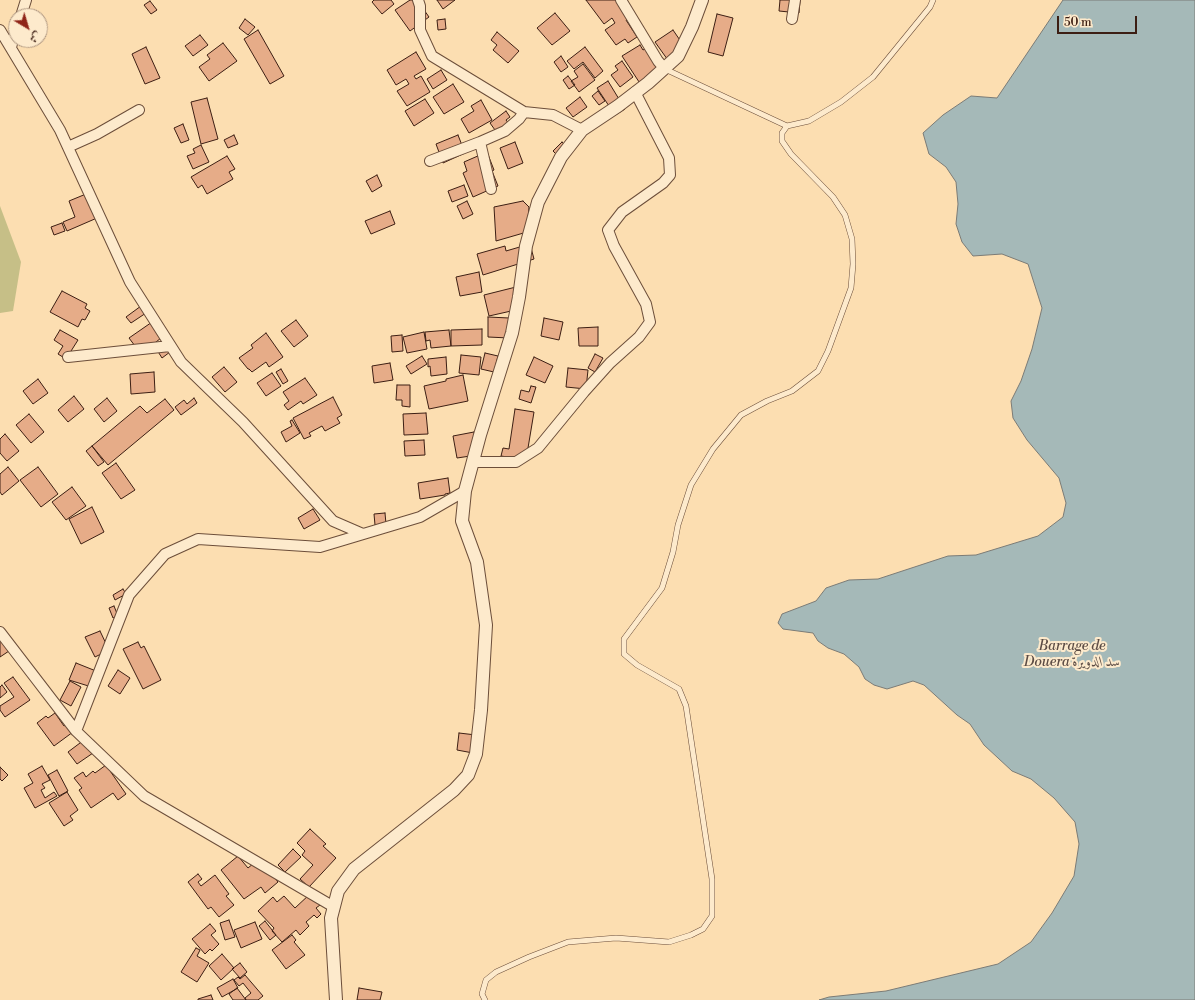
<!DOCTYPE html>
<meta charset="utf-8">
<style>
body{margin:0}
#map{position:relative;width:1195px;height:1000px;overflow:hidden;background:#fcdeb1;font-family:"Libre Bodoni",Amiri,serif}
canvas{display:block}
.north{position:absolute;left:8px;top:8px;width:40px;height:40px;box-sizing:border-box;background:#fdeacc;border:1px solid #b09882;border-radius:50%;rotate:142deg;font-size:11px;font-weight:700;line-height:16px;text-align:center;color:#3c1e13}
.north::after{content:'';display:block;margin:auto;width:14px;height:18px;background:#8f2418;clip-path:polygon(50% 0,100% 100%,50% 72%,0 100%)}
.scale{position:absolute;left:1057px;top:16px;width:80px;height:18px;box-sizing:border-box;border:2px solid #3c1e13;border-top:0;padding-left:5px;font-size:12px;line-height:14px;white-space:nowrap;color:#3c1e13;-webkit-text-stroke:3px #fdeacc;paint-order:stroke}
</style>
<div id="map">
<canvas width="1195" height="1000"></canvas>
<div class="north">ش</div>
<div class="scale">50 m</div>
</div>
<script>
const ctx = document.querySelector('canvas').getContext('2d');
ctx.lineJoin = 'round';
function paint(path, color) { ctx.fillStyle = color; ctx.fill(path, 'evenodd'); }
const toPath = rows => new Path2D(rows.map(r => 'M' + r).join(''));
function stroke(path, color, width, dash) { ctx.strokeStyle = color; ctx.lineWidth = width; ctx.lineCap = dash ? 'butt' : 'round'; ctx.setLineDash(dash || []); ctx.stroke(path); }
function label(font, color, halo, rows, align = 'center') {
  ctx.font = font + ' "Libre Bodoni",Amiri,serif'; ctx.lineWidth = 4; ctx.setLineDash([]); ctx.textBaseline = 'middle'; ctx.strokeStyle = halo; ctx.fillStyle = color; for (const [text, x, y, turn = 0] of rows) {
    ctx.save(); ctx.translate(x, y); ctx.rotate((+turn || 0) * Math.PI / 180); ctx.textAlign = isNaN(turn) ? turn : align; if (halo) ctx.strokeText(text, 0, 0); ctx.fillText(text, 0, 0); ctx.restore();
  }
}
const green = toPath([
 [0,206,21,262,13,311,0,313]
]);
const water = toPath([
 [1063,0,1195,0,1195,1000,819,1000,829,997,886,991,998,964,1031,942,1052,913,1074,876,1079,844,1075,822,1054,798,1031,779,1012,771,984,745,970,724,957,715,924,685,913,681,887,689,874,685,865,679,859,667,844,654,828,648,818,641,813,633,783,629,778,623,782,614,816,601,826,588,849,580,878,579,948,556,976,555,1038,536,1063,517,1066,503,1059,478,1027,440,1013,418,1011,401,1021,381,1032,349,1042,308,1028,264,1002,254,973,256,962,242,956,224,958,204,956,182,946,167,929,154,923,133,943,115,971,96,997,98,1063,0]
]);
const building = toPath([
 [374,0,391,0,394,4,382,14,372,2,374,0],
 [410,0,417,0,429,17,410,31,395,10,410,0],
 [437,0,455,0,443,9,437,0],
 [586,0,622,0,633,15,626,20,637,37,628,43,625,39,616,45,605,30,615,23,612,18,604,24,586,0],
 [780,0,800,0,799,13,779,11,780,0],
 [150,1,157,10,151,14,144,5,150,1],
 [555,13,570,31,552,45,537,28,555,13],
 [717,14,733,18,723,56,708,52,717,14],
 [245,19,255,27,248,35,239,28,245,19],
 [445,19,446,29,438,30,437,20,445,19],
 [258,30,284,76,270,84,244,39,258,30],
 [673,30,686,49,670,63,655,42,673,30],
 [497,32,519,51,508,63,493,50,497,45,491,40,497,32],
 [200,35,208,45,193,56,185,46,200,35],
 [223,43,237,61,209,81,199,67,210,59,207,55,223,43],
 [640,45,643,50,650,46,666,73,645,91,622,56,640,45],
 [146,47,160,78,145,84,132,54,146,47],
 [585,47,603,71,595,78,583,62,574,69,567,61,585,47],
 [416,52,426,69,414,76,416,79,421,76,430,92,407,106,397,91,409,84,406,79,396,85,387,70,416,52],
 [561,56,568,67,561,72,554,62,561,56],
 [622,61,633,77,620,87,611,75,618,70,615,66,622,61],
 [583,64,595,80,579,92,571,81,578,77,574,71,583,64],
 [441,70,447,80,433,89,427,79,441,70],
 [568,76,575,85,569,89,563,80,568,76],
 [608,81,625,109,604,122,611,109,597,88,608,81],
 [453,84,464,102,444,114,433,97,453,84],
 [598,91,605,101,599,105,592,96,598,91],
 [580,97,587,107,573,117,566,108,580,97],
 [207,98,218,139,201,144,191,102,207,98],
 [425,99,434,113,414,126,405,111,425,99],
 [481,100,492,120,469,133,461,119,474,111,471,106,481,100],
 [506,111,510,117,506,120,512,128,500,137,490,123,506,111],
 [183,124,189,140,181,143,174,128,183,124],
 [234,135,238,144,228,148,224,140,234,135],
 [458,135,465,153,443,163,436,144,458,135],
 [515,142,523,163,508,169,500,148,515,142],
 [562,142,571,152,562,160,553,151,562,142],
 [201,145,209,162,193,169,187,156,195,153,193,149,201,145],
 [487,152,494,170,492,171,498,186,473,197,463,173,467,171,464,162,487,152],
 [227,156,235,169,229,172,233,179,207,194,202,185,198,188,191,177,227,156],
 [377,175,382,186,372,192,366,181,377,175],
 [464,185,468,196,452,202,448,191,464,185],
 [86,194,97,218,67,231,63,222,75,217,69,201,86,194],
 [467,201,473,214,463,219,457,206,467,201],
 [523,201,529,207,527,232,496,241,494,207,523,201],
 [390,211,395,224,371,234,365,221,390,211],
 [62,223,65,231,54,235,51,227,62,223],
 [530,244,534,259,483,275,477,254,505,246,506,251,530,244],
 [479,272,482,292,460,296,456,277,479,272],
 [516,287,520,309,489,316,484,295,516,287],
 [62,291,87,304,85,308,90,311,85,320,82,319,78,327,50,312,62,291],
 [141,306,146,313,131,323,126,317,141,306],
 [488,317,509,318,509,338,488,337,488,317],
 [544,318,563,322,559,340,541,336,544,318],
 [155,320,161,338,141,354,129,338,155,320],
 [296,320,308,336,294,347,281,331,296,320],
 [598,327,598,346,579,346,578,328,598,327],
 [482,329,482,345,451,346,451,330,482,329],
 [60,330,78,340,66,359,58,354,63,346,54,340,60,330],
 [449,330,451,346,431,348,430,340,426,341,425,332,449,330],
 [424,332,427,349,407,353,403,337,424,332],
 [266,333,283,357,269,367,266,362,252,372,249,369,248,369,239,358,253,348,251,345,266,333],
 [402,335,403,351,392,352,391,336,402,335],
 [174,349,162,358,157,350,174,349],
 [485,353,498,356,494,372,481,369,485,353],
 [595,354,603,358,595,372,588,368,595,354],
 [461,355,481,357,479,375,459,373,461,355],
 [422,356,427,364,411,374,406,366,422,356],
 [446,357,447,374,431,376,430,366,428,367,428,359,446,357],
 [534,357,553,366,545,383,526,375,534,357],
 [390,363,393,380,374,383,372,366,390,363],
 [224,367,237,382,225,392,212,377,224,367],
 [568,368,588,370,586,389,566,387,568,368],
 [281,369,288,381,283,384,276,372,281,369],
 [154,372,155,392,131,394,130,374,154,372],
 [272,373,281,386,266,396,257,383,272,373],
 [463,375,468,401,429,409,424,386,446,381,446,379,463,375],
 [305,378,317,395,303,404,301,401,288,410,284,405,289,401,283,392,305,378],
 [38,379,48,393,33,404,23,391,38,379],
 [397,385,410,385,410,407,402,406,402,400,396,400,397,385],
 [531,386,536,387,531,403,519,399,521,390,529,392,531,386],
 [74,396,84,409,68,422,58,410,74,396],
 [333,397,342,415,337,418,340,423,325,431,322,426,309,433,311,436,304,439,293,418,333,397],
 [107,398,117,411,104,422,94,409,107,398],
 [194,398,197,403,181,415,175,407,184,400,187,404,194,398],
 [165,399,174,410,108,465,92,446,140,406,147,413,165,399],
 [515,409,534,412,526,460,501,456,503,448,509,449,515,409],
 [426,413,428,434,404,435,403,414,426,413],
 [29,414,44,432,31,443,16,425,29,414],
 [292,420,300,433,286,442,281,432,292,426,290,421,292,420],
 [474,432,477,455,457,458,453,436,474,432],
 [5,434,19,451,7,461,0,453,0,439,5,434],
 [424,440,425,455,405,456,404,441,424,440],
 [92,446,104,462,98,466,86,451,92,446],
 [116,463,135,490,121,499,102,473,116,463],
 [8,467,19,481,2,495,0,492,0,474,8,467],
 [38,467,58,494,41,507,20,480,38,467],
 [448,478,450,493,445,494,445,495,420,499,418,483,448,478],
 [72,487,86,506,66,520,52,502,72,487],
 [92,507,104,532,81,544,69,519,92,507],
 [313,509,320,520,304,529,298,518,313,509],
 [385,513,386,524,375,525,374,514,385,513],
 [123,589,126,594,115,600,113,595,123,589],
 [114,606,118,616,113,618,109,608,114,606],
 [0,631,12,649,0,657,0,631],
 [100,631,109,650,95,657,85,637,100,631],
 [138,642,141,648,144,646,161,680,143,689,123,649,138,642],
 [76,663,101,673,95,688,69,680,76,663],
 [118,670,130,678,120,694,108,686,118,670],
 [13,677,30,700,5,717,0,710,0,706,14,697,4,683,13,677],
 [70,681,81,687,71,706,60,700,70,681],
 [2,685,7,692,0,698,0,687,2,685],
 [55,713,64,726,67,724,73,732,54,746,37,723,46,716,48,718,55,713],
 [459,733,476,735,473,753,457,750,459,733],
 [84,740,93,753,77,764,68,752,84,740],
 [106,765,126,794,118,800,113,793,91,808,79,790,82,788,74,778,83,772,86,777,93,771,95,773,106,765],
 [42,766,50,780,42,784,45,788,41,790,45,798,54,792,57,796,35,808,24,788,33,783,28,774,42,766],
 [0,767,8,775,2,781,0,779,0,767],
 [57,770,68,791,59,796,48,775,57,770],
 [67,792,78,810,70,816,73,820,64,826,49,803,67,792],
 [310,829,326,844,323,846,336,858,309,887,300,879,313,865,302,855,305,851,297,843,310,829],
 [293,849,301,857,285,872,278,865,293,849],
 [238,856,248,868,254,863,259,869,265,865,278,882,265,893,261,887,244,899,221,870,238,856],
 [198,874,202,879,198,882,201,886,215,875,229,894,226,896,234,905,219,917,211,907,208,909,188,882,198,874],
 [310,894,320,905,316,908,321,914,317,918,314,915,306,922,309,926,300,935,296,930,282,942,272,931,274,928,258,911,273,897,277,902,284,896,295,908,310,894],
 [229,920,235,937,225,940,220,923,229,920],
 [265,921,276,935,270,940,259,926,265,921],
 [255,922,262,939,241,948,234,930,255,922],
 [210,924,216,931,211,935,219,944,212,951,210,949,205,954,192,939,210,924],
 [292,935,296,940,294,942,305,955,286,969,272,950,292,935],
 [196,948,200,950,197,956,209,963,197,982,181,972,196,948],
 [222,954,234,968,221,980,209,966,222,954],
 [240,963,247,972,240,978,232,969,240,963],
 [245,975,263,996,258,1000,246,1000,245,998,251,993,243,983,239,986,234,980,238,977,240,979,245,975],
 [233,979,238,988,222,997,217,988,233,979],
 [237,988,246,1000,233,1000,229,994,237,988],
 [359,988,382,992,380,1000,357,1000,359,988],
 [211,995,213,1000,198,1000,198,999,211,995]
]);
const service = toPath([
 [665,69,787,126],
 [485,1000,482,994,486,980,496,972,529,957,568,942,616,938,669,942,691,935,703,929,712,916,712,879,686,706,679,689,637,665,624,654,624,639,662,588,673,552,678,525,691,485,713,449,741,415,767,401,792,391,818,371,828,351,851,288,853,264,852,239,845,215,833,197,791,154,782,141,782,133,787,126,809,121,841,102,873,77,930,7,933,0]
]);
const minor = toPath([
 [418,0,420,6,420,30,432,56,524,112,553,115,582,130],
 [621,0,658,61,664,68],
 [21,16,26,0],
 [792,19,795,0],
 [0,30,60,130,130,282,181,362,243,422,333,521,363,534],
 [11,47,16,30],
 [480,142,491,189],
 [68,147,97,134,139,110],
 [430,161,480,142,505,131,519,119,524,112],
 [68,357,170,346],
 [473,462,516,462,538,448,584,392,610,363,639,337,650,322,646,304,614,246,608,230,622,212,663,183,670,175,669,158,635,92],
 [0,632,76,731,144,796,334,907],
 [76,731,129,595,165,554,198,539,320,547,420,517,465,491]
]);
const tertiary = toPath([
 [336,1000,331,918,338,891,354,869,454,790,468,775,476,754,481,710,486,625,477,562,462,521,465,491,480,435,512,333,519,297,526,246,538,202,561,157,582,130,618,106,648,83,678,56,692,27,702,0]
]);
const waterNames = [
 ["Barrage de",1072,647],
 ["Douera سد الدويرة",1072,663]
];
paint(green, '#c6bf87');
paint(water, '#a5b9b8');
stroke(water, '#7b7b76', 1);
paint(building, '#e6ac88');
stroke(building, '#3c1e13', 1);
stroke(service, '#6c4e3a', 6);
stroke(minor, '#6c4e3a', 12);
stroke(tertiary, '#6c4e3a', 14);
stroke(service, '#fdeacc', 5);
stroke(minor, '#fdeacc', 10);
stroke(tertiary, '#fdeacc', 12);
label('italic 14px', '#5c4c45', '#fdeacc', waterNames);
</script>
